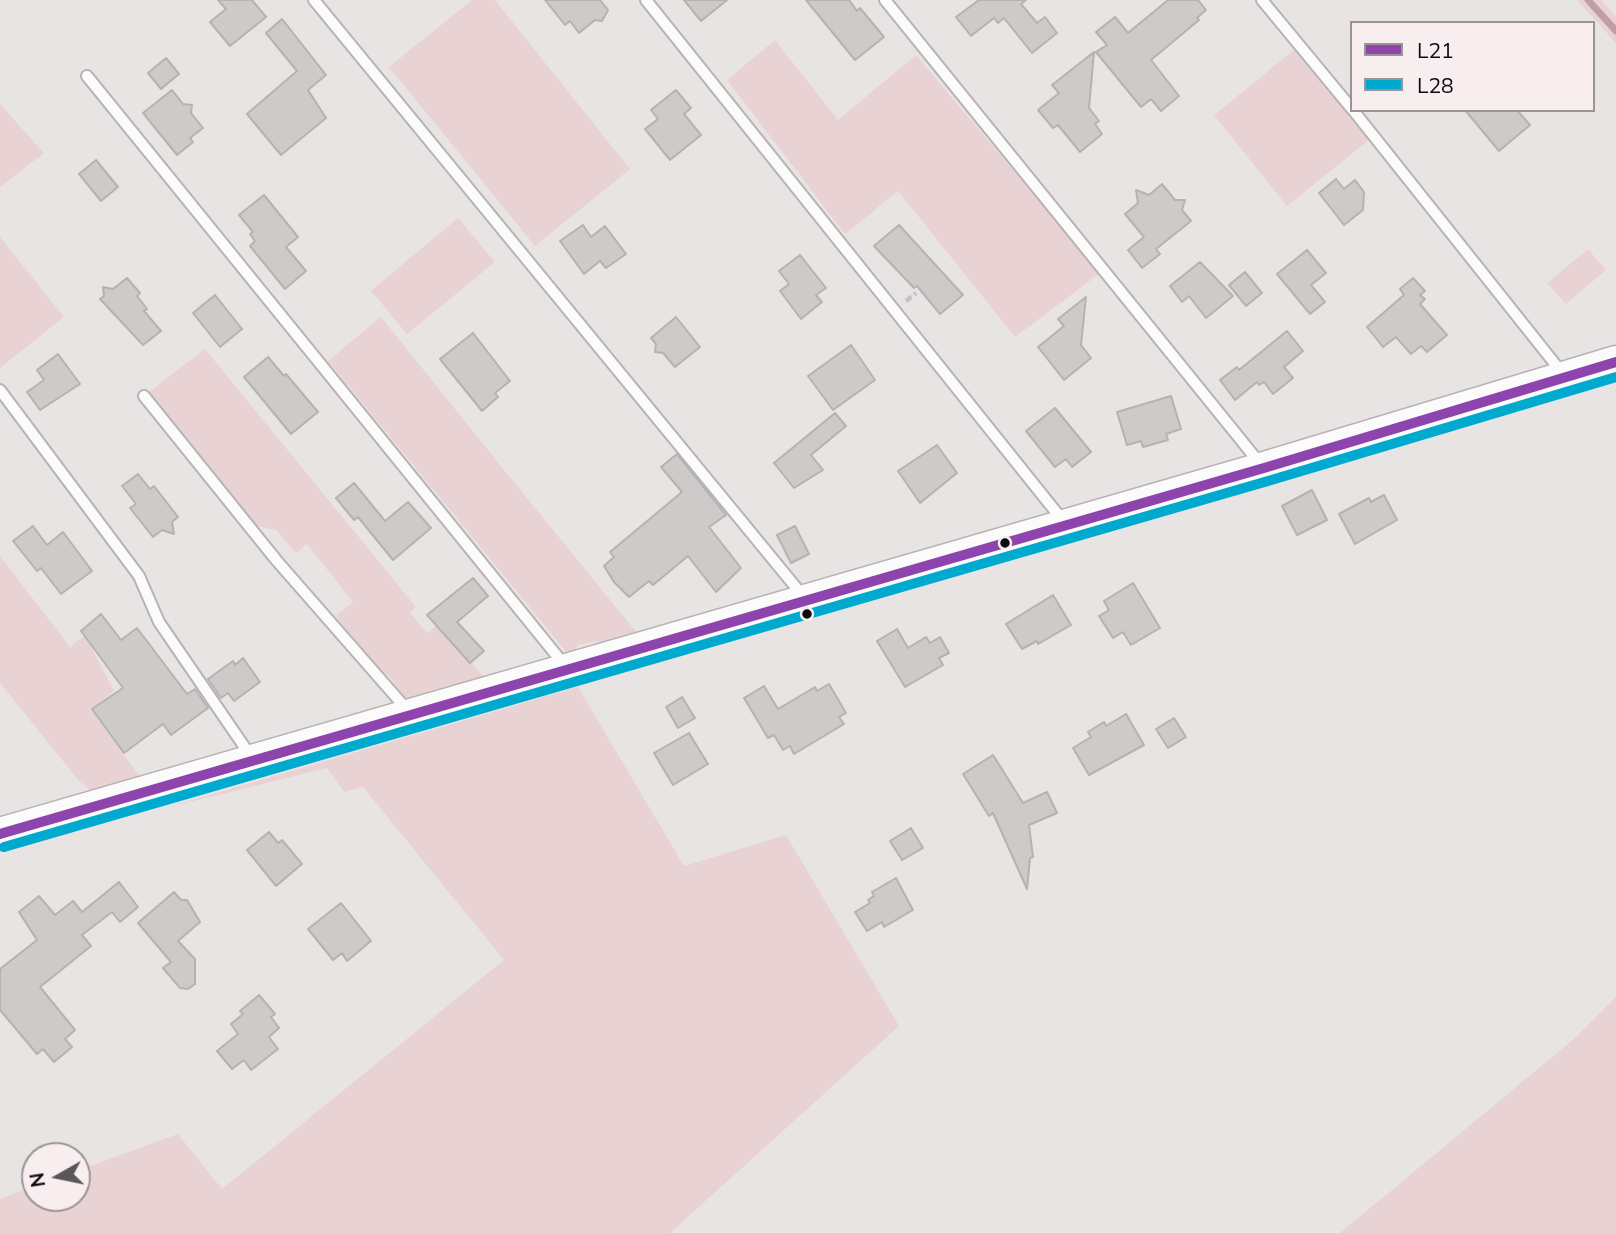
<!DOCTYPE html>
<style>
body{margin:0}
#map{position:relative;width:1616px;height:1233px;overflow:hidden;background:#e9e4e4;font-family:Mulish,sans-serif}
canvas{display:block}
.legend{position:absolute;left:1350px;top:21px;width:245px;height:91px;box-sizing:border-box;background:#f9eeef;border:2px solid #9b9394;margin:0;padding:9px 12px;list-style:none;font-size:21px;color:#0e0a0b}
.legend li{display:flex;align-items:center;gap:14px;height:35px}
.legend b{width:35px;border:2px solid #9b9394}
.north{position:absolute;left:21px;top:1142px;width:70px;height:70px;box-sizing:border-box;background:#f9eeef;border:2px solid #9b9394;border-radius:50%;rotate:261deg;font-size:19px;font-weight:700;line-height:28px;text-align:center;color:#0e0a0b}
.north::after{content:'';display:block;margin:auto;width:24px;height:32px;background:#5b5657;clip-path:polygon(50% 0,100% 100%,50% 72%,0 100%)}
</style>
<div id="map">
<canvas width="1616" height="1233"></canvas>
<ul class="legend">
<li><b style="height:9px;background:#8e44ad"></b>L21</li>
<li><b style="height:9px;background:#00a9ce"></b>L28</li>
</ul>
<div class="north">N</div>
</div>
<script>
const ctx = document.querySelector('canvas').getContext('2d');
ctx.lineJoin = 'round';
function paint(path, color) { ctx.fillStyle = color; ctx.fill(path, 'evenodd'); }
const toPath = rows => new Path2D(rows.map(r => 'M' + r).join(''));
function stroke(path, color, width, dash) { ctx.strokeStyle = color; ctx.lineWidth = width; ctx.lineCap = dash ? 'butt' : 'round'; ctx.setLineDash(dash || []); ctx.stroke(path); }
const green = toPath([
 [472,0,495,0,630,169,535,246,389,67],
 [1577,0,1601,0,1616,17,1616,43],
 [775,40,838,120,916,55,1100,273,1015,337,898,191,845,234,727,80],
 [1294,50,1369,140,1287,206,1214,115],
 [0,104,44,153,0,187],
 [458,218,495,262,407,334,371,291],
 [0,237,64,317,0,368],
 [1588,249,1606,270,1566,304,1547,283],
 [381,317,500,465,638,634,603,644,596,641,578,645,575,652,568,654,328,361],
 [205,349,416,607,410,613,427,633,436,626,485,678,407,700,390,677,371,662,336,616,353,602,307,544,296,553,276,530,257,526,149,392],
 [0,556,70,647,84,636,88,641,114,691,92,709,140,777,92,792,79,781,0,683],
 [578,687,684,866,786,835,899,1026,670,1233,0,1233,0,1199,35,1186,35,1198,77,1198,77,1171,178,1134,222,1189,504,960,363,787,344,792,327,768,165,808],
 [1616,997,1616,1233,1340,1233,1574,1039]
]);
const stream = toPath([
 [1588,0,1616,31]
]);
const building = toPath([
 [218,0,252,0,266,17,230,46,210,22,226,9,218,0],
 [545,0,600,0,608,10,602,21,595,20,579,33,570,21,565,25,545,0],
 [684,0,727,0,701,21,684,0],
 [806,0,849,0,857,11,860,8,884,37,855,60,806,0],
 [979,0,1026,0,1021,4,1037,23,1045,17,1057,33,1032,53,1004,18,998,23,994,18,971,36,956,17,979,0],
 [1168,0,1198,0,1206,10,1197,18,1199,20,1151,60,1179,96,1161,111,1151,99,1141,107,1096,52,1107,45,1096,32,1115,17,1128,33,1168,0],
 [282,19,326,75,308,90,326,118,281,155,247,114,297,71,266,33,282,19],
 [1094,52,1089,108,1099,121,1095,124,1102,134,1080,152,1058,125,1053,128,1038,110,1059,93,1052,85,1094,52],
 [166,58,179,74,161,89,148,73,166,58],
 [172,90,183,104,192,105,191,113,203,128,190,138,193,142,177,155,143,113,172,90],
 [676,90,691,108,684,114,701,135,670,160,645,129,658,119,651,110,676,90],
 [1465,110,1517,110,1530,125,1499,151,1465,110],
 [96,160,118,187,101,201,79,174,96,160],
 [1336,179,1344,189,1355,180,1364,192,1363,210,1344,225,1319,193,1336,179],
 [1162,184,1175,200,1185,200,1182,210,1191,221,1156,249,1160,254,1142,268,1128,250,1144,237,1125,214,1138,203,1136,190,1149,195,1162,184],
 [264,195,298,237,286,247,306,271,285,289,250,246,255,241,250,234,253,232,239,215,264,195],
 [583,225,591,237,605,226,626,254,606,268,600,261,584,274,560,241,583,225],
 [899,225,963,295,940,314,917,286,914,288,874,246,899,225],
 [1307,250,1326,273,1311,285,1325,302,1310,314,1277,274,1307,250],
 [800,255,826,288,816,295,822,302,801,319,780,291,789,284,779,271,800,255],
 [1200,262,1233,296,1206,318,1189,296,1182,302,1170,286,1200,262],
 [1245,272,1262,293,1246,306,1229,285,1245,272],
 [127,278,140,293,137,296,147,309,144,311,161,331,143,345,100,299,104,296,103,287,113,289,127,278],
 [1413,278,1425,291,1420,295,1425,299,1420,304,1447,335,1427,352,1421,346,1411,354,1396,337,1383,347,1367,327,1404,295,1400,289,1413,278],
 [215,295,242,329,220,347,193,313,215,295],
 [1086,297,1081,345,1091,358,1064,380,1038,347,1064,326,1058,319,1086,297],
 [676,317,700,347,675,367,663,353,655,352,656,344,651,338,676,317],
 [1287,331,1303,351,1284,367,1293,378,1273,394,1264,382,1259,385,1257,382,1235,400,1220,380,1237,367,1239,370,1287,331],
 [473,333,510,381,495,393,498,397,482,411,440,359,473,333],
 [851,345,875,380,833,410,808,376,851,345],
 [58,354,80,384,40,410,27,392,44,380,37,370,58,354],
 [268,357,284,376,286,374,318,412,291,434,244,377,268,357],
 [1171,396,1181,429,1166,434,1168,440,1143,447,1141,441,1127,445,1117,412,1171,396],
 [1055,408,1091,452,1072,467,1066,459,1055,467,1026,431,1055,408],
 [835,413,846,426,811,455,823,470,794,488,774,463,835,413],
 [937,445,957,473,920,503,898,471,937,445],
 [677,454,726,515,709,527,741,568,716,592,688,556,653,585,649,581,629,597,614,582,604,566,614,557,610,552,682,492,661,467,677,454],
 [138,474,150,489,154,486,178,517,172,522,174,534,162,530,153,537,130,508,136,504,122,486,138,474],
 [354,483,385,521,408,502,431,528,393,560,358,517,354,520,336,498,354,483],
 [1312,490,1327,520,1297,535,1282,506,1312,490],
 [1384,495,1397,520,1355,544,1339,514,1369,498,1371,502,1384,495],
 [33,526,47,545,63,532,92,571,61,594,41,568,37,571,13,541,33,526],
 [795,526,809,554,791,563,777,535,795,526],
 [473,578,488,596,457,622,484,651,470,663,427,615,473,578],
 [1133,583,1160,628,1131,645,1123,632,1113,638,1099,616,1109,610,1104,601,1133,583],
 [1053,595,1071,625,1038,644,1037,641,1022,649,1006,624,1053,595],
 [101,614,121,640,137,628,187,694,195,689,208,708,171,735,163,724,124,753,92,709,123,688,81,631,101,614],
 [897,629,908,648,926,637,930,643,940,637,949,653,939,658,943,665,905,687,877,641,897,629],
 [243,658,260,682,234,701,228,693,221,698,208,679,233,661,235,665,243,658],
 [829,684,846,713,839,717,844,724,794,754,790,746,783,750,774,735,768,738,744,698,764,686,778,709,815,687,817,691,829,684],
 [682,697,695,718,678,728,666,707,682,697],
 [1126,714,1144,745,1089,775,1073,748,1091,737,1088,732,1104,722,1106,726,1126,714],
 [1174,718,1186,737,1168,748,1156,729,1174,718],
 [689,733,708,764,673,785,654,753,689,733],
 [993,755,1023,803,1047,792,1057,813,1029,825,1033,857,1030,858,1027,889,993,813,989,816,963,774,993,755],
 [911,828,923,848,902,860,890,841,911,828],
 [269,832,278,843,282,840,302,864,276,886,247,850,269,832],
 [896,878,913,910,884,927,882,922,867,931,855,912,870,903,868,900,874,896,872,892,896,878],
 [119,882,138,907,120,922,112,912,82,935,91,946,40,987,75,1030,65,1039,72,1047,54,1062,43,1049,37,1054,0,1010,0,969,37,940,19,912,39,896,55,915,73,901,82,912,119,882],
 [174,892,181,900,187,900,200,922,178,941,195,959,195,984,188,989,180,988,163,968,171,962,138,923,174,892],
 [341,903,371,941,347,961,342,953,333,960,308,929,341,903],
 [259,995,275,1014,271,1017,279,1028,269,1037,278,1049,251,1070,244,1060,232,1069,217,1051,238,1034,231,1024,243,1014,240,1011,259,995]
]);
const path = toPath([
 [906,301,916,293]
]);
const lane = toPath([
 [314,0,803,596],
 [646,0,1064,522],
 [885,0,1262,466],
 [1262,0,1352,109],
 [87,76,566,667],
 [1353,110,1563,374],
 [0,390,139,576,159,622,252,758],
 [144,396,277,561,410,713]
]);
const secondary = toPath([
 [0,834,1264,468,1616,362]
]);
const bus1 = toPath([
 [0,834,1264,468,1616,362]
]);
const bus2 = toPath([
 [4,847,1268,481,1616,377]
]);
const markers = [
 [1005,543,6,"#0e0a0b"],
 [807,614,6,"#0e0a0b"]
];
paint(green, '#e8d2d4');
stroke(stream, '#c19ea3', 7);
paint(building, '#cecaca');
stroke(building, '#b6b2b2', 2);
stroke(lane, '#b7b3b3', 14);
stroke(secondary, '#b7b3b3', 35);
stroke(path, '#c4c2c2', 4.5, [7, 3.5]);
stroke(lane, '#fcfbfb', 10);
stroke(secondary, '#fcfbfb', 32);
stroke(bus1, '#8e44ad', 10);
stroke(bus2, '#00a9ce', 10);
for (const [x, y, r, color] of markers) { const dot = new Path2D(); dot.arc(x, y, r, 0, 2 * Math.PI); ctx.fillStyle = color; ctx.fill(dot); stroke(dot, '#f9eeef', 2.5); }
</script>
